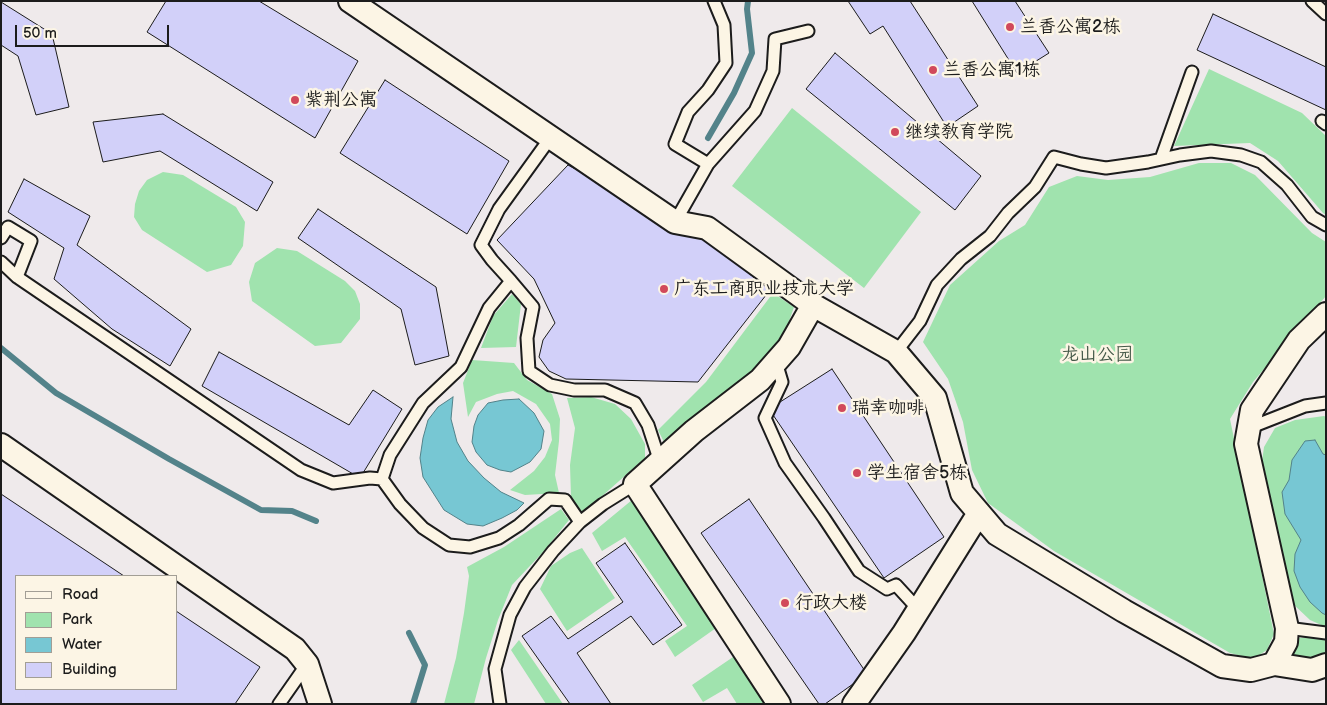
<!DOCTYPE html>
<meta charset="utf-8">
<style>
body{margin:0}
#map{position:relative;width:1327px;height:705px;overflow:hidden;background:#fcf5e5;font-family:"Balsamiq Sans",sans-serif}
canvas{display:block}
.frame{position:absolute;inset:0;border:2px solid #1c1c1c;pointer-events:none}
.legend{position:absolute;left:15px;top:575px;width:162px;height:115px;box-sizing:border-box;background:#fcf5e5;border:1px solid #a29e95;margin:0;padding:6px 9px;list-style:none;font-size:15px;color:#1c1c1c}
.legend li{display:flex;align-items:center;gap:10px;height:25px}
.legend b{width:25px;border:1px solid #a29e95}
.scale{position:absolute;left:15px;top:25px;width:154px;height:22px;box-sizing:border-box;border:2px solid #1c1c1c;border-top:0;padding-left:6px;font-size:15px;line-height:18px;white-space:nowrap;color:#1c1c1c;-webkit-text-stroke:4px #fcf5e5;paint-order:stroke}
</style>
<div id="map">
<canvas width="1327" height="705"></canvas>
<div class="frame"></div>
<ul class="legend">
<li><b style="height:6px;background:#fcf5e5"></b>Road</li>
<li><b style="height:14px;background:#a0e3ae"></b>Park</li>
<li><b style="height:14px;background:#77c7d3"></b>Water</li>
<li><b style="height:14px;background:#d2d0f9"></b>Building</li>
</ul>
<div class="scale">50 m</div>
</div>
<script>
const ctx = document.querySelector('canvas').getContext('2d');
ctx.lineJoin = 'round';
function paint(path, color) { ctx.fillStyle = color; ctx.fill(path, 'evenodd'); }
const toPath = rows => new Path2D(rows.map(r => 'M' + r).join(''));
function stroke(path, color, width, dash) { ctx.strokeStyle = color; ctx.lineWidth = width; ctx.lineCap = dash ? 'butt' : 'round'; ctx.setLineDash(dash || []); ctx.stroke(path); }
function label(font, color, halo, rows, align = 'center') {
  ctx.font = font + ' "Balsamiq Sans","LXGW WenKai TC",sans-serif'; ctx.lineWidth = 5; ctx.setLineDash([]); ctx.textBaseline = 'middle'; ctx.strokeStyle = halo; ctx.fillStyle = color; for (const [text, x, y, turn = 0] of rows) {
    ctx.save(); ctx.translate(x, y); ctx.rotate((+turn || 0) * Math.PI / 180); ctx.textAlign = isNaN(turn) ? turn : align; if (halo) ctx.strokeText(text, 0, 0); ctx.fillText(text, 0, 0); ctx.restore();
  }
}
const built = toPath([
 [1,1,1326,1,1326,704,1,704],
 [16,576,176,576,176,689,16,689]
]);
const green = toPath([
 [1209,69,1302,113,1326,136,1326,215,1323,213,1278,161,1250,143,1174,146],
 [792,108,921,212,864,288,732,186],
 [1199,163,1231,163,1255,175,1312,233,1326,242,1326,296,1253,382,1230,419,1274,634,1267,650,1253,659,1230,653,1054,551,988,503,972,470,963,422,948,379,923,342,950,285,999,241,1025,225,1049,187,1077,176,1108,180,1150,177],
 [163,172,183,175,236,207,245,222,243,246,231,265,207,272,142,230,134,217,135,204,139,191,147,180],
 [277,248,297,251,345,281,355,291,360,304,360,319,341,343,315,346,252,301,249,282,255,263],
 [773,293,794,307,784,336,754,371,665,444,658,430,706,382],
 [512,294,521,304,516,347,481,348,493,316],
 [472,360,514,363,527,380,552,394,560,419,559,441,555,475,559,493,525,495,510,490,534,471,545,457,552,440,550,424,536,404,513,391,497,394,476,402,468,417,463,383],
 [591,397,615,404,631,419,645,444,645,458,583,513,571,497,570,465,575,428,567,398],
 [1324,416,1326,417,1326,627,1310,620,1291,602,1261,469,1264,447,1275,428,1295,420],
 [632,500,716,628,675,657,665,641,687,626,625,537,602,551,592,533],
 [561,509,569,520,544,551,512,585,498,620,486,658,474,704,444,704,456,658,464,613,469,576,467,567,504,547],
 [582,548,615,598,567,631,540,589,551,566,570,553],
 [1310,637,1326,640,1326,656,1297,661,1291,655,1294,645,1299,638],
 [519,640,563,704,546,704,511,650],
 [736,655,767,704,737,704,727,688,703,702,692,685]
]);
const water = toPath([
 [453,397,451,419,457,442,468,461,484,478,501,492,524,503,517,510,502,518,483,526,467,524,444,510,423,477,420,458,423,438,428,420,438,407,453,397],
 [519,399,534,413,544,431,541,449,530,462,511,472,500,470,487,465,476,452,472,442,474,426,478,415,488,403,503,400,519,399],
 [1315,440,1323,454,1326,455,1326,615,1322,613,1310,602,1300,587,1294,571,1295,554,1301,540,1285,514,1282,492,1289,480,1292,460,1305,441,1315,440]
]);
const stream = toPath([
 [708,138,734,93,752,53,747,9,748,1],
 [1,348,56,393,169,459,261,510,292,511,316,521],
 [409,633,425,665,413,704]
]);
const building = toPath([
 [166,1,259,1,358,61,315,138,147,32,166,1],
 [848,1,910,1,978,106,947,127,883,26,870,34,848,1],
 [972,1,1015,1,1049,53,1017,73,972,1],
 [1,2,52,34,69,107,36,115,18,56,1,45,1,2],
 [1213,14,1326,67,1326,110,1197,50,1213,14],
 [835,53,981,176,955,210,806,89,835,53],
 [385,80,509,161,467,234,340,153,385,80],
 [163,114,273,182,257,211,160,151,103,162,93,122,163,114],
 [568,165,705,239,770,290,698,382,566,379,549,371,539,357,543,340,555,323,534,279,497,240,568,165],
 [24,179,90,216,77,245,191,329,170,366,112,329,54,279,64,248,8,212,24,179],
 [318,209,436,287,449,356,415,365,401,309,298,238,318,209],
 [219,352,349,425,373,390,402,409,360,478,202,386,219,352],
 [832,369,944,537,884,578,769,409,832,369],
 [1,494,124,576,16,576,16,689,176,689,176,611,260,667,235,704,1,704,1,494],
 [749,499,867,674,825,704,819,704,701,533,749,499],
 [625,543,682,625,653,645,631,616,577,653,611,704,570,704,522,636,551,616,568,639,623,602,596,563,625,543]
]);
const lane = toPath([
 [1312,1,1326,14],
 [1322,121,1326,124],
 [551,137,499,209,481,245,492,260,511,281,533,307,527,338,529,371,550,385,574,390,605,390,635,403,648,425,660,462],
 [1161,159,1192,72],
 [708,164,675,144,688,112,708,90,726,63,724,25,714,1],
 [675,222,708,164,755,111,773,71,775,39,808,31],
 [1,238,8,227,31,241,17,277],
 [1,262,17,277,301,470,333,483,370,478,382,479],
 [511,281,489,308,461,367,423,403,390,455,382,479,400,504,423,528,449,545,470,547,499,538,519,525,549,499,565,500,580,522],
 [896,352,920,321,937,285,961,259,990,236,1008,213,1035,187,1054,157,1081,164,1106,168,1148,162,1180,155,1211,151,1241,155,1261,162,1287,185,1312,217,1326,225],
 [776,362,782,382,765,418,785,463,824,518,859,571,887,589,896,585,919,610],
 [1249,428,1305,406,1326,403],
 [1287,628,1326,633],
 [279,704,307,664],
 [500,704,495,669,510,615,525,587,553,551,580,522,603,504,635,484]
]);
const street = toPath([
 [350,1,675,222,707,228,813,305,896,352,935,398,962,493,997,534,1124,611,1222,666,1251,670,1274,664,1312,670,1326,665],
 [1,445,295,649,307,664,320,704],
 [1274,664,1286,642,1287,628,1246,444,1252,410,1299,340,1326,314],
 [779,704,635,484,694,431,760,380,789,347,813,305],
 [854,704,904,633,979,513]
]);
const markers = [
 [1010,27,5,"#d1495b"],
 [933,70,5,"#d1495b"],
 [295,100,5,"#d1495b"],
 [895,132,5,"#d1495b"],
 [664,289,5,"#d1495b"],
 [842,408,5,"#d1495b"],
 [857,473,5,"#d1495b"],
 [785,603,5,"#d1495b"]
];
const poiNames = [
 ["兰香公寓2栋",1020,27],
 ["兰香公寓1栋",943,70],
 ["紫荆公寓",305,100],
 ["继续教育学院",905,132],
 ["广东工商职业技术大学",674,289],
 ["瑞幸咖啡",852,408],
 ["学生宿舍5栋",867,473],
 ["行政大楼",795,603]
];
const parkNames = [
 ["龙山公园",1097,355]
];
paint(built, '#efeaeb');
paint(green, '#a0e3ae');
paint(water, '#77c7d3');
stroke(water, '#53838a', 1);
stroke(stream, '#53838a', 6);
paint(building, '#d2d0f9');
stroke(building, '#1c1c1c', 1);
stroke(lane, '#1c1c1c', 15);
stroke(street, '#1c1c1c', 26);
stroke(lane, '#fcf5e5', 11);
stroke(street, '#fcf5e5', 22);
for (const [x, y, r, color] of markers) { const dot = new Path2D(); dot.arc(x, y, r, 0, 2 * Math.PI); ctx.fillStyle = color; ctx.fill(dot); stroke(dot, '#fcf5e5', 2); }
label('18px', '#1c1c1c', '#fcf5e5', poiNames, 'left');
label('18px', '#445848', '#fcf5e5', parkNames);
</script>
